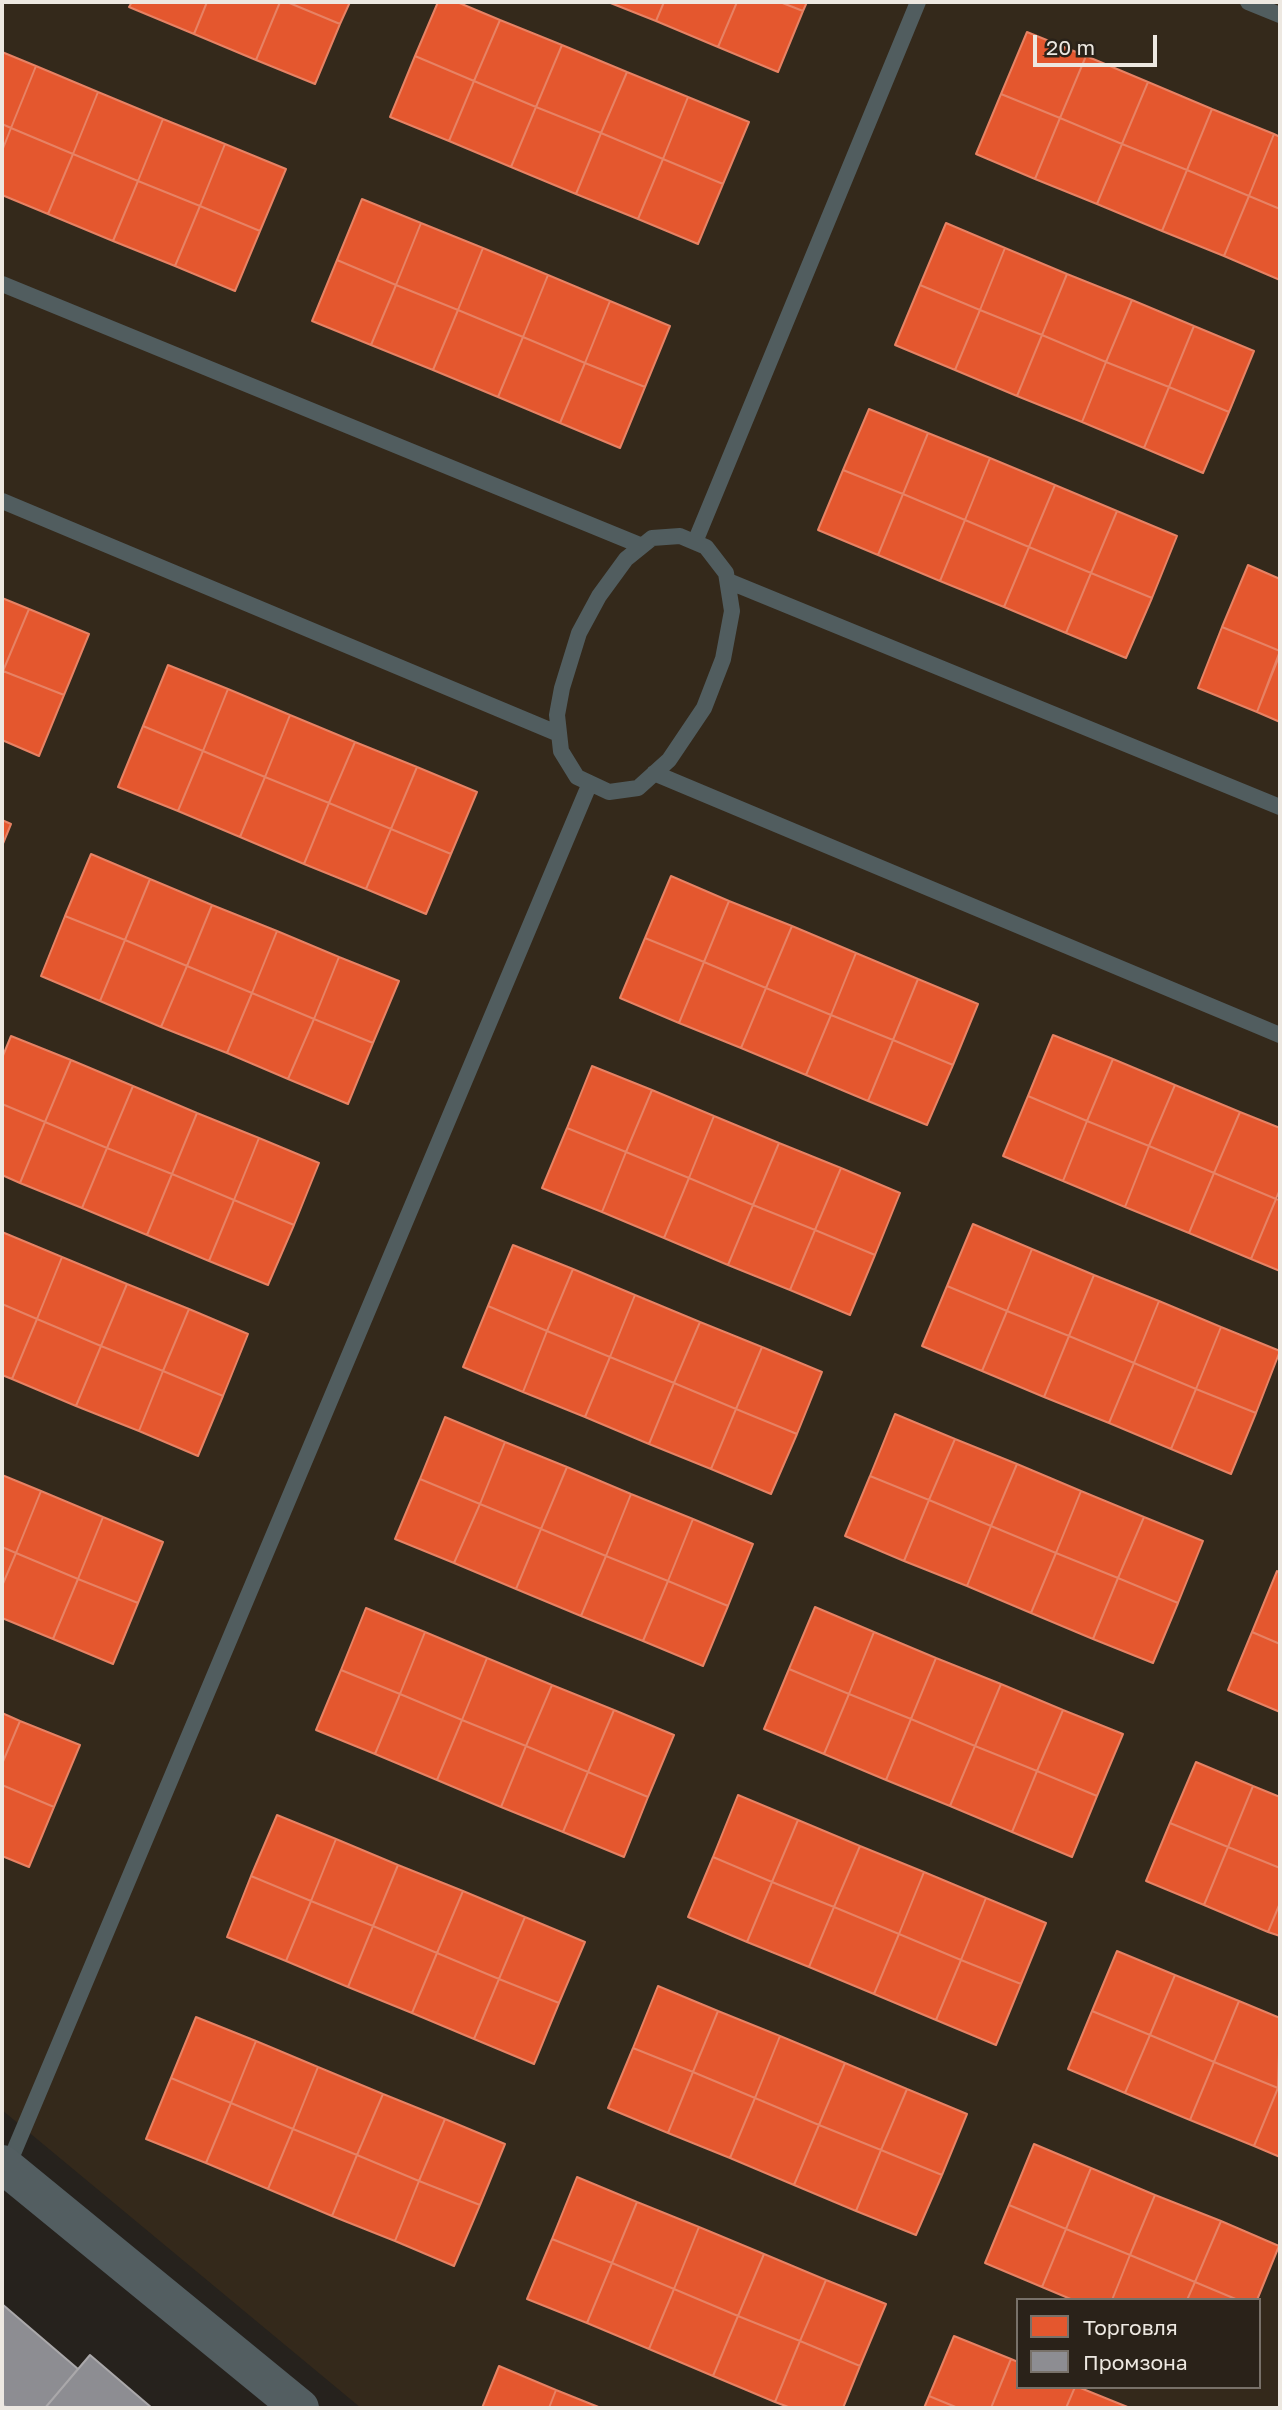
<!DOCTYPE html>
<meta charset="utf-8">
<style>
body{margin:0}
#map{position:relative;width:1282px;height:2410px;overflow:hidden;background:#26221d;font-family:"Golos Text",sans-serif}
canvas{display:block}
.frame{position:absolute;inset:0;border:4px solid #ede8e1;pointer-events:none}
.legend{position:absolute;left:1016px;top:2298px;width:245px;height:91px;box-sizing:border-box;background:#2a2219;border:2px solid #787169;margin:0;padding:9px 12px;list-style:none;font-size:21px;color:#ede8e1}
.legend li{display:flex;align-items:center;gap:14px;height:35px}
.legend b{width:35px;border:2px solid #787169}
.scale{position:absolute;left:1033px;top:35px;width:124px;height:32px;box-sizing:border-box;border:4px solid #ede8e1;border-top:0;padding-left:9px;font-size:21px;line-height:24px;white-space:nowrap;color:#ede8e1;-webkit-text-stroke:5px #2a2219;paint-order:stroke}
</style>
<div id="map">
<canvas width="1282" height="2410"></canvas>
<div class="frame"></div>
<ul class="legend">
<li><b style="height:19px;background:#e4572e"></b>Торговля</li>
<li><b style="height:19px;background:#8d8d92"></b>Промзона</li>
</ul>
<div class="scale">20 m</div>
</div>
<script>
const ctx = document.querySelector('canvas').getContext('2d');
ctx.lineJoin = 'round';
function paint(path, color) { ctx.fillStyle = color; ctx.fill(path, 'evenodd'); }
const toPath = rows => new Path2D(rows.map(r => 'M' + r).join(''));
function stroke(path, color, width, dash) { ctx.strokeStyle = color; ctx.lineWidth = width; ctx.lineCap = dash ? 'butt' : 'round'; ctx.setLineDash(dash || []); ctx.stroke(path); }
const built = toPath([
 [2,2,1280,2,1280,2408,361,2408,2,2110],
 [1018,2300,1259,2300,1259,2387,1018,2387]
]);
const shops = toPath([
 [132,2,207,2,194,34,129,7,132,2],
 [207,2,280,2,256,60,194,34,207,2],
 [280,2,287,2,340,24,315,84,256,60,280,2],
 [287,2,350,2,340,24,287,2],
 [438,2,457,2,500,20,474,81,415,56,438,2],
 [608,2,664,2,656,21,608,2],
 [664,2,737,2,718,47,656,21,664,2],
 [737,2,780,2,803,11,778,72,718,47,737,2],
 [780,2,807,2,803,11,780,2],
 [500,20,562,45,536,107,474,81,500,20],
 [1027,32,1086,56,1060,118,1001,94,1027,32],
 [562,45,627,72,601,133,536,107,562,45],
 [2,52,36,66,11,128,2,124,2,52],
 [415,56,474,81,449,141,390,117,415,56],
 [1086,56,1148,82,1122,144,1060,118,1086,56],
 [36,66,98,92,73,154,11,128,36,66],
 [627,72,688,97,663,159,601,133,627,72],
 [474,81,536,107,511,167,449,141,474,81],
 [1148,82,1212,109,1187,170,1122,144,1148,82],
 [98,92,163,119,138,181,73,154,98,92],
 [1001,94,1060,118,1035,179,976,154,1001,94],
 [688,97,749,122,723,184,663,159,688,97],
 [536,107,601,133,576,194,511,167,536,107],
 [1212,109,1274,134,1249,196,1187,170,1212,109],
 [1060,118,1122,144,1097,204,1035,179,1060,118],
 [163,119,225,144,200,206,138,181,163,119],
 [2,124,11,128,2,151,2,124],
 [11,128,73,154,48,214,2,195,2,151,11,128],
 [601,133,663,159,638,219,576,194,601,133],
 [1274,134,1280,137,1280,209,1249,196,1274,134],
 [225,144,286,169,260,231,200,206,225,144],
 [1122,144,1187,170,1162,231,1097,204,1122,144],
 [73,154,138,181,113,241,48,214,73,154],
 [663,159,723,184,698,244,638,219,663,159],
 [1187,170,1249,196,1224,256,1162,231,1187,170],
 [138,181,200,206,175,266,113,241,138,181],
 [1249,196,1280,209,1280,280,1224,256,1249,196],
 [362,199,421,223,396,285,337,260,362,199],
 [200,206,260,231,235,291,175,266,200,206],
 [421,223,483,248,458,310,396,285,421,223],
 [946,223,1005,248,980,310,920,285,946,223],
 [483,248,548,275,523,337,458,310,483,248],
 [1005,248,1067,274,1042,335,980,310,1005,248],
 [337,260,396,285,371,345,312,321,337,260],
 [1067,274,1132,300,1106,362,1042,335,1067,274],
 [548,275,610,301,585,363,523,337,548,275],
 [396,285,458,310,433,370,371,345,396,285],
 [920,285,980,310,955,370,895,345,920,285],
 [1132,300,1194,326,1169,387,1106,362,1132,300],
 [610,301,670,326,645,387,585,363,610,301],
 [458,310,523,337,498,397,433,370,458,310],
 [980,310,1042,335,1017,396,955,370,980,310],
 [1194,326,1254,351,1229,412,1169,387,1194,326],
 [1042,335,1106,362,1082,422,1017,396,1042,335],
 [523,337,585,363,560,423,498,397,523,337],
 [1106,362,1169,387,1144,448,1082,422,1106,362],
 [585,363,645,387,620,448,560,423,585,363],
 [1169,387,1229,412,1203,473,1144,448,1169,387],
 [869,409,928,433,903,494,843,470,869,409],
 [928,433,990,458,965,520,903,494,928,433],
 [990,458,1055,485,1029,547,965,520,990,458],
 [843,470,903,494,878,555,818,530,843,470],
 [1055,485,1117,511,1091,573,1029,547,1055,485],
 [903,494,965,520,940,581,878,555,903,494],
 [1117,511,1177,536,1152,598,1091,573,1117,511],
 [965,520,1029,547,1004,607,940,581,965,520],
 [1029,547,1091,573,1066,633,1004,607,1029,547],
 [1248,565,1280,579,1280,651,1222,627,1248,565],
 [1091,573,1152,598,1126,658,1066,633,1091,573],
 [2,598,29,609,3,671,2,670,2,598],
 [29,609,89,634,64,695,3,671,29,609],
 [1222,627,1280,651,1257,712,1198,688,1222,627],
 [1280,654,1280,722,1257,712,1280,654],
 [168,665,228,689,203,751,143,726,168,665],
 [3,671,64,695,39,756,2,740,3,671],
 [228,689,290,715,265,777,203,751,228,689],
 [290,715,355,742,329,803,265,777,290,715],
 [143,726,203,751,178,811,118,787,143,726],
 [355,742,417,767,391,829,329,803,355,742],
 [203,751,265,777,240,837,178,811,203,751],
 [417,767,477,792,451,854,391,829,417,767],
 [265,777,329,803,304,864,240,837,265,777],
 [329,803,391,829,366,889,304,864,329,803],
 [2,820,11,824,2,846,2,820],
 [391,829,451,854,426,914,366,889,391,829],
 [91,854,150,879,125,940,65,916,91,854],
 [671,876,729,901,704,962,645,938,671,876],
 [150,879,212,905,187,966,125,940,150,879],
 [729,901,792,926,766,988,704,962,729,901],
 [212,905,277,931,252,993,187,966,212,905],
 [65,916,125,940,100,1001,41,976,65,916],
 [792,926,856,953,831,1015,766,988,792,926],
 [277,931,339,957,314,1019,252,993,277,931],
 [645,938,704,962,679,1023,620,998,645,938],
 [125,940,187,966,161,1027,100,1001,125,940],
 [856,953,918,979,893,1040,831,1015,856,953],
 [339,957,399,981,373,1043,314,1019,339,957],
 [704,962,766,988,741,1048,679,1023,704,962],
 [187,966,252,993,227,1053,161,1027,187,966],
 [918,979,978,1004,953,1065,893,1040,918,979],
 [766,988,831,1015,806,1075,741,1048,766,988],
 [252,993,314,1019,288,1079,227,1053,252,993],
 [831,1015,893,1040,868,1101,806,1075,831,1015],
 [314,1019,373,1043,348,1104,288,1079,314,1019],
 [1053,1035,1113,1059,1087,1121,1028,1096,1053,1035],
 [11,1036,71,1060,45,1122,2,1104,2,1058,11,1036],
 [893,1040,953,1065,927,1125,868,1101,893,1040],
 [1113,1059,1175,1085,1149,1146,1087,1121,1113,1059],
 [71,1060,133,1086,107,1148,45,1122,71,1060],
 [592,1066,652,1090,626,1152,567,1128,592,1066],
 [1175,1085,1240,1112,1214,1173,1149,1146,1175,1085],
 [133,1086,197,1113,172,1174,107,1148,133,1086],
 [652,1090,714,1116,689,1178,626,1152,652,1090],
 [1028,1096,1087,1121,1063,1181,1003,1156,1028,1096],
 [2,1104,45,1122,20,1183,2,1175,2,1104],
 [1240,1112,1280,1128,1280,1189,1276,1199,1214,1173,1240,1112],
 [197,1113,259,1138,234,1200,172,1174,197,1113],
 [714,1116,779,1143,753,1205,689,1178,714,1116],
 [1087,1121,1149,1146,1125,1207,1063,1181,1087,1121],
 [45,1122,107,1148,82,1208,20,1183,45,1122],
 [567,1128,626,1152,602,1212,542,1188,567,1128],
 [259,1138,319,1163,294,1225,234,1200,259,1138],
 [779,1143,841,1168,815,1230,753,1205,779,1143],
 [1149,1146,1214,1173,1189,1233,1125,1207,1149,1146],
 [107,1148,172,1174,147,1235,82,1208,107,1148],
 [626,1152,689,1178,664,1238,602,1212,626,1152],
 [841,1168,900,1193,875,1255,815,1230,841,1168],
 [1214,1173,1276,1199,1251,1259,1189,1233,1214,1173],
 [172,1174,234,1200,209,1261,147,1235,172,1174],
 [689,1178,753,1205,728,1265,664,1238,689,1178],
 [1276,1199,1280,1200,1280,1271,1251,1259,1276,1199],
 [234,1200,294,1225,268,1285,209,1261,234,1200],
 [753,1205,815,1230,790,1290,728,1265,753,1205],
 [973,1224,1032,1249,1007,1311,947,1286,973,1224],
 [815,1230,875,1255,850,1315,790,1290,815,1230],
 [2,1232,62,1257,37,1319,2,1304,2,1232],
 [513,1245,573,1269,547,1331,488,1306,513,1245],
 [1032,1249,1094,1275,1069,1336,1007,1311,1032,1249],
 [62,1257,127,1284,101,1346,37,1319,62,1257],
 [573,1269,635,1295,610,1357,547,1331,573,1269],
 [1094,1275,1159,1301,1134,1363,1069,1336,1094,1275],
 [127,1284,189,1309,163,1371,101,1346,127,1284],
 [947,1286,1007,1311,982,1371,922,1346,947,1286],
 [635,1295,700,1322,674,1383,610,1357,635,1295],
 [1159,1301,1221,1327,1196,1389,1134,1363,1159,1301],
 [2,1304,37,1319,12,1379,2,1375,2,1304],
 [488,1306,547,1331,523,1392,463,1367,488,1306],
 [189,1309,248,1334,223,1396,163,1371,189,1309],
 [1007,1311,1069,1336,1044,1397,982,1371,1007,1311],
 [37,1319,101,1346,76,1406,12,1379,37,1319],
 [700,1322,762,1347,736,1409,674,1383,700,1322],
 [1221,1327,1280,1351,1256,1413,1196,1389,1221,1327],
 [547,1331,610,1357,585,1417,523,1392,547,1331],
 [1069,1336,1134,1363,1109,1423,1044,1397,1069,1336],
 [101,1346,163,1371,139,1431,76,1406,101,1346],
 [762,1347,822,1372,797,1434,736,1409,762,1347],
 [610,1357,674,1383,649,1444,585,1417,610,1357],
 [1134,1363,1196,1389,1171,1449,1109,1423,1134,1363],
 [163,1371,223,1396,198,1456,139,1431,163,1371],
 [674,1383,736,1409,711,1469,649,1444,674,1383],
 [1196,1389,1256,1413,1231,1474,1171,1449,1196,1389],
 [736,1409,797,1434,771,1494,711,1469,736,1409],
 [895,1414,955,1439,929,1500,870,1476,895,1414],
 [445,1417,505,1442,480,1504,420,1479,445,1417],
 [955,1439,1017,1464,991,1526,929,1500,955,1439],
 [505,1442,567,1467,541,1529,480,1504,505,1442],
 [1017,1464,1081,1491,1056,1553,991,1526,1017,1464],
 [567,1467,631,1494,606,1556,541,1529,567,1467],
 [2,1475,41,1491,16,1553,2,1547,2,1475],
 [870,1476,929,1500,904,1561,845,1536,870,1476],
 [420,1479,480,1504,454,1563,395,1539,420,1479],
 [41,1491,103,1517,78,1579,16,1553,41,1491],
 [1081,1491,1144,1517,1118,1578,1056,1553,1081,1491],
 [631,1494,693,1519,668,1581,606,1556,631,1494],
 [929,1500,991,1526,967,1586,904,1561,929,1500],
 [480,1504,541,1529,516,1589,454,1563,480,1504],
 [103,1517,163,1542,138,1603,78,1579,103,1517],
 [1144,1517,1203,1541,1178,1603,1118,1578,1144,1517],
 [693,1519,753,1544,728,1606,668,1581,693,1519],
 [991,1526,1056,1553,1031,1613,967,1586,991,1526],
 [541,1529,606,1556,581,1616,516,1589,541,1529],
 [2,1547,16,1553,2,1586,2,1547],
 [16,1553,78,1579,53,1639,2,1618,2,1586,16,1553],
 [1056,1553,1118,1578,1093,1639,1031,1613,1056,1553],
 [606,1556,668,1581,643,1641,581,1616,606,1556],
 [1277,1571,1280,1573,1280,1644,1252,1632,1277,1571],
 [1118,1578,1178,1603,1153,1663,1093,1639,1118,1578],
 [78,1579,138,1603,113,1664,53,1639,78,1579],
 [668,1581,728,1606,703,1666,643,1641,668,1581],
 [815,1607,874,1632,849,1694,789,1669,815,1607],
 [366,1608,425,1632,400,1694,341,1670,366,1608],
 [425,1632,487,1658,462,1720,400,1694,425,1632],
 [874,1632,936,1658,911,1719,849,1694,874,1632],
 [1252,1632,1280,1644,1280,1712,1228,1690,1252,1632],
 [487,1658,552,1685,526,1746,462,1720,487,1658],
 [936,1658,1001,1684,975,1746,911,1719,936,1658],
 [789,1669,849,1694,824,1754,764,1729,789,1669],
 [341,1670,400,1694,375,1754,316,1730,341,1670],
 [1001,1684,1063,1710,1037,1771,975,1746,1001,1684],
 [552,1685,614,1710,588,1772,526,1746,552,1685],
 [400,1694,462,1720,437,1780,375,1754,400,1694],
 [849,1694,911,1719,886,1780,824,1754,849,1694],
 [614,1710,674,1735,648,1797,588,1772,614,1710],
 [1063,1710,1123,1734,1097,1796,1037,1771,1063,1710],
 [2,1713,20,1721,2,1764,2,1713],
 [911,1719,975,1746,950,1806,886,1780,911,1719],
 [462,1720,526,1746,501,1807,437,1780,462,1720],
 [20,1721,80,1745,54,1807,2,1785,2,1764,20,1721],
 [526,1746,588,1772,563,1832,501,1807,526,1746],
 [975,1746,1037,1771,1012,1832,950,1806,975,1746],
 [1196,1762,1253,1786,1228,1847,1170,1823,1196,1762],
 [1037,1771,1097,1796,1072,1857,1012,1832,1037,1771],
 [588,1772,648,1797,624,1857,563,1832,588,1772],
 [2,1785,54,1807,29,1867,2,1856,2,1785],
 [1253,1786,1280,1797,1280,1868,1228,1847,1253,1786],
 [738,1795,798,1820,772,1882,713,1857,738,1795],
 [277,1815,336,1839,311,1901,251,1876,277,1815],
 [798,1820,860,1846,834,1907,772,1882,798,1820],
 [1170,1823,1228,1847,1204,1905,1146,1881,1170,1823],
 [336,1839,398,1865,373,1926,311,1901,336,1839],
 [860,1846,924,1872,899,1934,834,1907,860,1846],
 [1228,1847,1280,1868,1280,1903,1268,1932,1204,1905,1228,1847],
 [713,1857,772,1882,747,1942,688,1917,713,1857],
 [398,1865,463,1891,437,1953,373,1926,398,1865],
 [924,1872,986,1898,961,1960,899,1934,924,1872],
 [251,1876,311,1901,286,1961,227,1937,251,1876],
 [772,1882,834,1907,809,1967,747,1942,772,1882],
 [463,1891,525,1917,499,1979,437,1953,463,1891],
 [986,1898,1046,1923,1021,1984,961,1960,986,1898],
 [311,1901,373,1926,348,1987,286,1961,311,1901],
 [1280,1903,1280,1936,1268,1932,1280,1903],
 [834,1907,899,1934,874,1994,809,1967,834,1907],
 [525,1917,585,1942,559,2003,499,1979,525,1917],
 [373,1926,437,1953,412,2013,348,1987,373,1926],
 [899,1934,961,1960,936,2020,874,1994,899,1934],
 [1117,1951,1175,1975,1150,2035,1092,2011,1117,1951],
 [437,1953,499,1979,474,2039,412,2013,437,1953],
 [961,1960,1021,1984,996,2045,936,2020,961,1960],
 [1175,1975,1239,2001,1214,2062,1150,2035,1175,1975],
 [499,1979,559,2003,534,2064,474,2039,499,1979],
 [658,1986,718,2011,693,2072,633,2048,658,1986],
 [1239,2001,1280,2018,1278,2088,1214,2062,1239,2001],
 [718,2011,780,2036,755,2098,693,2072,718,2011],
 [1092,2011,1150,2035,1125,2093,1068,2069,1092,2011],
 [196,2017,256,2041,231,2103,171,2078,196,2017],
 [1150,2035,1214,2062,1190,2120,1125,2093,1150,2035],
 [780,2036,845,2063,819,2125,755,2098,780,2036],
 [256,2041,318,2067,293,2129,231,2103,256,2041],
 [633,2048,693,2072,668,2133,608,2108,633,2048],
 [1214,2062,1278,2088,1254,2146,1190,2120,1214,2062],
 [845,2063,907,2089,881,2150,819,2125,845,2063],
 [318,2067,383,2094,357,2155,293,2129,318,2067],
 [693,2072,755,2098,730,2158,668,2133,693,2072],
 [171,2078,231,2103,206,2163,146,2139,171,2078],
 [1278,2088,1280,2089,1280,2157,1254,2146,1278,2088],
 [907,2089,967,2114,942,2175,881,2150,907,2089],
 [383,2094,445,2119,419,2181,357,2155,383,2094],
 [755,2098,819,2125,794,2185,730,2158,755,2098],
 [231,2103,293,2129,268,2189,206,2163,231,2103],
 [445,2119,505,2144,480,2205,419,2181,445,2119],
 [819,2125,881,2150,856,2211,794,2185,819,2125],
 [293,2129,357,2155,332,2216,268,2189,293,2129],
 [1034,2144,1091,2168,1066,2229,1009,2205,1034,2144],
 [881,2150,942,2175,916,2235,856,2211,881,2150],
 [357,2155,419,2181,395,2241,332,2216,357,2155],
 [1091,2168,1155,2195,1130,2255,1066,2229,1091,2168],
 [577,2177,637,2202,612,2263,552,2239,577,2177],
 [419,2181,480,2205,454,2266,395,2241,419,2181],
 [1155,2195,1221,2221,1195,2282,1130,2255,1155,2195],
 [637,2202,699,2227,674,2289,612,2263,637,2202],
 [1009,2205,1066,2229,1042,2287,985,2263,1009,2205],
 [1221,2221,1279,2246,1257,2300,1238,2300,1195,2282,1221,2221],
 [699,2227,764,2254,738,2316,674,2289,699,2227],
 [1066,2229,1130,2255,1112,2300,1073,2300,1042,2287,1066,2229],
 [552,2239,612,2263,587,2323,527,2299,552,2239],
 [764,2254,826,2280,800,2341,738,2316,764,2254],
 [1130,2255,1195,2282,1187,2300,1112,2300,1130,2255],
 [612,2263,674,2289,649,2349,587,2323,612,2263],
 [826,2280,886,2304,860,2366,800,2341,826,2280],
 [1195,2282,1238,2300,1187,2300,1195,2282],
 [674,2289,738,2316,713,2376,649,2349,674,2289],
 [738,2316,800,2341,775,2402,713,2376,738,2316],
 [954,2336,1011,2359,991,2408,958,2408,929,2396,954,2336],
 [800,2341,860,2366,843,2408,791,2408,775,2402,800,2341],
 [1011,2359,1018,2362,1018,2387,1075,2387,1066,2408,991,2408,1011,2359],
 [499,2366,556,2390,549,2408,482,2408,499,2366],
 [1075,2387,1078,2387,1130,2408,1066,2408,1075,2387],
 [556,2390,601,2408,549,2408,556,2390],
 [929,2396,958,2408,924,2408,929,2396]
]);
const industry = toPath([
 [2,2304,78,2369,45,2408,7,2408,2,2404,2,2304],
 [90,2355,152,2408,45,2408,90,2355]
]);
const lane = toPath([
 [1248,2,1280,15],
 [2,284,642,546],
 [2,501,559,734],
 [680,536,706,547,726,573,732,611,723,659,704,708,669,760,638,788,609,792,577,777,561,751,557,715,562,688,579,633,599,596,626,559,652,538,680,536],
 [695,542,918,2],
 [728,581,1280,807],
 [654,773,1280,1035],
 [7,2168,590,783]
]);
const secondary = toPath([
 [2,2164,300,2408]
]);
paint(built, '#34291b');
paint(shops, '#e4572e');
stroke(shops, '#e78264', 2);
paint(industry, '#8d8d92');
stroke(industry, '#aaa8aa', 2);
stroke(lane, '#515d5f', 16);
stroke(secondary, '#535e61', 38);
</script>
